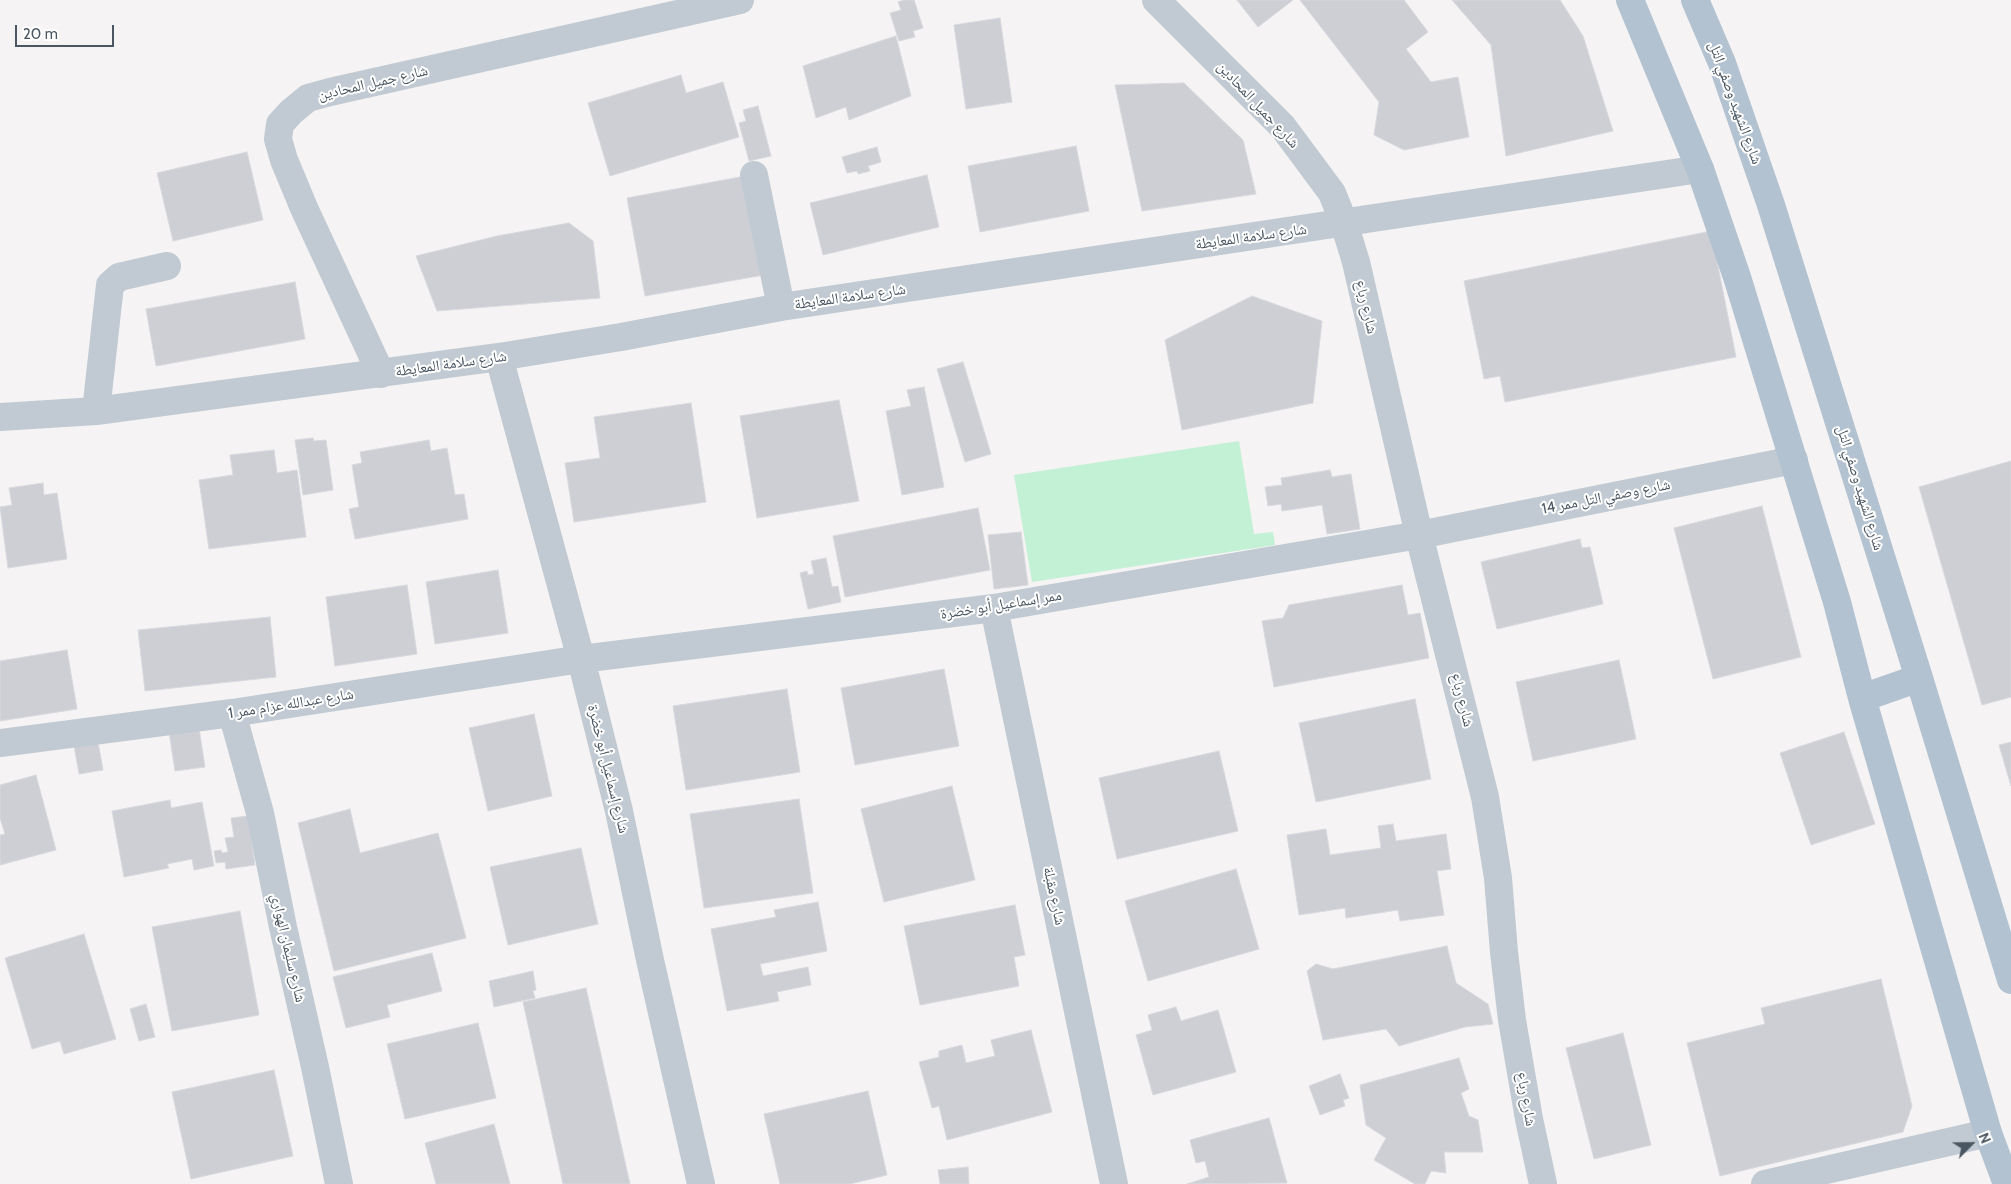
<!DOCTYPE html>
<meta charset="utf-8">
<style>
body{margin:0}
#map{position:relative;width:2011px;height:1184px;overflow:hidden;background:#f5f3f3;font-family:Cabin,sans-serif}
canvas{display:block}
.north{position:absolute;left:1946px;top:1119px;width:50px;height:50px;-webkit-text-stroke:4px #fff;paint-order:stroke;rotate:67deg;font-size:14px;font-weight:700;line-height:20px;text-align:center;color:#4a5661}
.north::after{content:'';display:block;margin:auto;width:18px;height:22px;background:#4a5661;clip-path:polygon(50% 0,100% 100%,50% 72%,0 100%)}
.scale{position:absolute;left:15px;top:25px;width:99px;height:22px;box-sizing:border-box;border:2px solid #4a5661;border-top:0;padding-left:6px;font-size:15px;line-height:18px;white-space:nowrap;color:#4a5661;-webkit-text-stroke:4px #fff;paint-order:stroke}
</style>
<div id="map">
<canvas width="2011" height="1184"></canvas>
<div class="north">N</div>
<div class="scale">20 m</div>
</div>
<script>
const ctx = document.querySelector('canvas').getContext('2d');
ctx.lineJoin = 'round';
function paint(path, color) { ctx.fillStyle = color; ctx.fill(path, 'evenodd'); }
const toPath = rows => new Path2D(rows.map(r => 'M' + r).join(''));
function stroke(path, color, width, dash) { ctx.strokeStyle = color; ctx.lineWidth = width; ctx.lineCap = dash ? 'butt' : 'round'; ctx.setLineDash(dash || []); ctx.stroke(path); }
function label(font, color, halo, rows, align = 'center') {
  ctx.font = font + ' Cabin,"Noto Naskh Arabic",sans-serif'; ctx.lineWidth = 4; ctx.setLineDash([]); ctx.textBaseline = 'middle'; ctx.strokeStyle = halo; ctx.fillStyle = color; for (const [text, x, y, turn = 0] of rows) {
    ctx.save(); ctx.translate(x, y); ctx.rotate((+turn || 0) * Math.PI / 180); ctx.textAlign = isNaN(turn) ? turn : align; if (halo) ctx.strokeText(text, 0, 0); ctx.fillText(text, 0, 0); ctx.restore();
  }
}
const green = toPath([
 [1239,441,1254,534,1273,532,1275,545,1032,582,1014,475]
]);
const building = toPath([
 [904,0,914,0,923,28,913,31,915,37,899,41,890,13,901,10,898,2,904,0],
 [1237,0,1293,0,1258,27,1237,0],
 [1300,0,1404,0,1428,32,1406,49,1431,82,1458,77,1469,137,1404,150,1374,135,1379,102,1300,0],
 [1452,0,1560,0,1583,36,1613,131,1506,156,1491,45,1452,0],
 [1000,18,1012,102,966,109,954,25,1000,18],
 [896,36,911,96,849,120,846,107,816,118,803,66,896,36],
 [681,75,686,93,723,82,739,137,610,176,588,103,681,75],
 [1184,83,1243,140,1256,194,1142,211,1115,85,1184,83],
 [758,106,771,156,749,161,739,123,746,121,743,110,758,106],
 [1076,146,1089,211,980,232,968,166,1076,146],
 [877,147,881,162,868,166,870,171,858,174,857,171,847,173,842,157,877,147],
 [247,152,263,220,173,241,157,173,247,152],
 [927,175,939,227,823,255,810,203,927,175],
 [745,176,764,275,645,296,627,198,745,176],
 [569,223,593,241,600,298,437,311,416,256,497,236,569,223],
 [1711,231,1736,357,1505,402,1500,376,1484,379,1464,281,1711,231],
 [295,282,305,339,156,366,146,309,295,282],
 [1252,296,1322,321,1313,403,1182,430,1165,340,1252,296],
 [963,362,991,454,965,462,937,369,963,362],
 [924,387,944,487,902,495,886,411,911,406,907,390,924,387],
 [839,400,859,501,757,518,740,416,839,400],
 [691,403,706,502,574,522,565,463,600,458,594,417,691,403],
 [313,438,314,441,326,440,333,490,303,495,295,440,313,438],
 [429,440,431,451,447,448,455,495,464,494,468,519,355,539,349,509,359,507,352,465,362,463,360,452,429,440],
 [274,450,277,473,297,470,306,537,209,549,199,480,233,475,230,455,274,450],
 [2011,461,2011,697,1982,705,1919,487,2011,461],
 [1330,470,1332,477,1351,474,1360,529,1327,534,1322,505,1282,511,1281,504,1268,506,1265,487,1282,485,1281,478,1330,470],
 [43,483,44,495,57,493,67,559,8,568,0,507,12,505,9,488,43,483],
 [1762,506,1801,657,1713,679,1674,528,1762,506],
 [978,508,990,570,845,597,833,536,978,508],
 [1021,532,1028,585,994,589,988,535,1021,532],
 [1580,539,1582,548,1590,547,1603,604,1497,629,1481,562,1580,539],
 [826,558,832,587,838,586,841,602,808,609,800,573,807,571,808,575,814,574,811,561,826,558],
 [498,570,508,633,435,644,426,582,498,570],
 [407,585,417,654,335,666,326,597,407,585],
 [1402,585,1408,615,1420,613,1429,658,1274,687,1262,621,1283,618,1289,605,1402,585],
 [270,617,276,677,145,691,138,630,270,617],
 [67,650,77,709,0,721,0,661,67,650],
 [1619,660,1636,739,1533,761,1516,682,1619,660],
 [944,669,959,746,855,765,841,688,944,669],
 [787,689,800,772,686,790,673,706,787,689],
 [1415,699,1431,779,1316,802,1299,723,1415,699],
 [534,714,552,796,488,811,469,728,534,714],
 [199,728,205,767,175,771,169,732,199,728],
 [1844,732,1875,824,1811,845,1780,753,1844,732],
 [98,742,103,770,79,774,74,746,98,742],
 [2011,742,2011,786,1999,745,2011,742],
 [1219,751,1238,831,1117,859,1099,778,1219,751],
 [36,775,56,850,0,865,0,835,5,834,0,818,0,785,36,775],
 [952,786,975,880,884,902,861,809,952,786],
 [799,799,813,893,704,908,690,814,799,799],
 [170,800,171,808,202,802,214,866,194,870,192,859,167,864,169,868,124,877,112,811,170,800],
 [350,809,360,853,438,833,466,938,334,971,298,823,350,809],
 [248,816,255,865,226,869,225,862,216,863,214,851,221,850,222,853,228,852,225,838,234,837,231,818,248,816],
 [1393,824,1396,841,1446,834,1451,869,1437,871,1444,915,1400,921,1398,910,1346,918,1345,908,1299,915,1287,835,1326,829,1330,855,1381,848,1378,826,1393,824],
 [581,848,598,924,508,945,490,867,581,848],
 [1236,869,1259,949,1148,981,1125,901,1236,869],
 [818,902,827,951,760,964,763,976,808,967,811,985,777,992,779,1001,727,1011,711,929,776,917,774,910,818,902],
 [1015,905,1025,955,1014,957,1019,986,920,1005,904,926,1015,905],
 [240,911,259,1015,172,1031,152,927,240,911],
 [84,934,116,1039,64,1054,60,1041,32,1049,5,958,84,934],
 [1447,946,1456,983,1488,1004,1493,1024,1465,1027,1399,1046,1386,1029,1323,1040,1307,971,1316,964,1333,969,1447,946],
 [432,953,442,991,387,1005,390,1017,346,1028,333,977,432,953],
 [533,971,536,990,533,991,535,998,494,1007,489,981,533,971],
 [1881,979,1912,1106,1903,1132,1720,1176,1687,1043,1765,1024,1761,1008,1881,979],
 [586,988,630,1184,563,1184,523,1002,586,988],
 [146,1004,155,1037,139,1041,130,1009,146,1004],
 [1176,1007,1181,1021,1218,1010,1236,1072,1153,1095,1136,1035,1152,1030,1148,1015,1176,1007],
 [478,1023,496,1098,405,1119,387,1044,478,1023],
 [1031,1030,1052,1112,947,1140,939,1106,932,1108,919,1062,939,1057,939,1051,962,1045,966,1063,995,1056,991,1040,1031,1030],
 [1623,1033,1651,1145,1594,1159,1566,1048,1623,1033],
 [1459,1058,1469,1089,1461,1093,1469,1116,1478,1120,1483,1152,1444,1152,1446,1173,1431,1171,1425,1184,1415,1184,1374,1160,1386,1138,1366,1125,1360,1085,1459,1058],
 [274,1070,293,1156,191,1179,172,1092,274,1070],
 [1340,1074,1349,1098,1343,1100,1345,1106,1320,1115,1309,1086,1340,1074],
 [868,1091,887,1175,850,1184,780,1184,764,1114,868,1091],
 [1269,1118,1287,1183,1187,1184,1209,1177,1205,1161,1196,1163,1190,1140,1269,1118],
 [494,1124,510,1184,436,1184,425,1143,494,1124],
 [968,1167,969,1184,940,1184,938,1170,968,1167]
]);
const minor = toPath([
 [1156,0,1283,127,1332,193,1344,223,1356,262,1419,535,1485,797,1498,878,1504,952,1512,1020,1529,1119,1543,1184],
 [754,175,781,307],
 [499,357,581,659,619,811,650,960,701,1184],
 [381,374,304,208,284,160,278,139,280,124,291,112,308,98,330,92,740,0],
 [96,411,110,285,119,277,167,266],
 [0,417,96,411,499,357,621,337,781,307,1700,169],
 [994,608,1114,1184],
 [232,713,260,813,283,927,315,1067,339,1184],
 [0,743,232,713,581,659,994,608,1419,535,1794,460],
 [1765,1184,1988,1133]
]);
const major = toPath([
 [1630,0,1700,169,1737,277,1837,602,1862,698,1988,1133,2007,1184],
 [1695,0,1722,63,1771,205,1919,678,2011,980],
 [1862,698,1919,678]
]);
const streetNames = [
 ["شارع جميل المحادين",373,83,-13],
 ["شارع الشهيد وصفي التل",1735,103,70],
 ["شارع جميل المحادين",1258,105,47],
 ["شارع سلامة المعايطة",1251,237,-8],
 ["شارع سلامة المعايطة",850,297,-8],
 ["شارع رباع",1366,307,77],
 ["شارع سلامة المعايطة",451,364,-8],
 ["شارع الشهيد وصفي التل",1860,488,73],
 ["شارع وصفي التل ممر 14",1606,497,-11],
 ["ممر إسماعيل أبو خضرة",1001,605,-9],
 ["شارع رباع",1462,700,76],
 ["شارع عبدالله عزام ممر 1",291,704,-9],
 ["شارع إسماعيل أبو خضرة",608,769,76],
 ["شارع مقبلة",1054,896,78],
 ["شارع سليمان الهواري",288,948,77],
 ["شارع رباع",1526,1099,80]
];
paint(green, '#c3f1d5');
paint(building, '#cdcfd5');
stroke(building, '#d7d9de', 1);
stroke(minor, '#c1cad2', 28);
stroke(major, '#b3c2d1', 28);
label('15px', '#4a5661', '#fff', streetNames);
</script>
